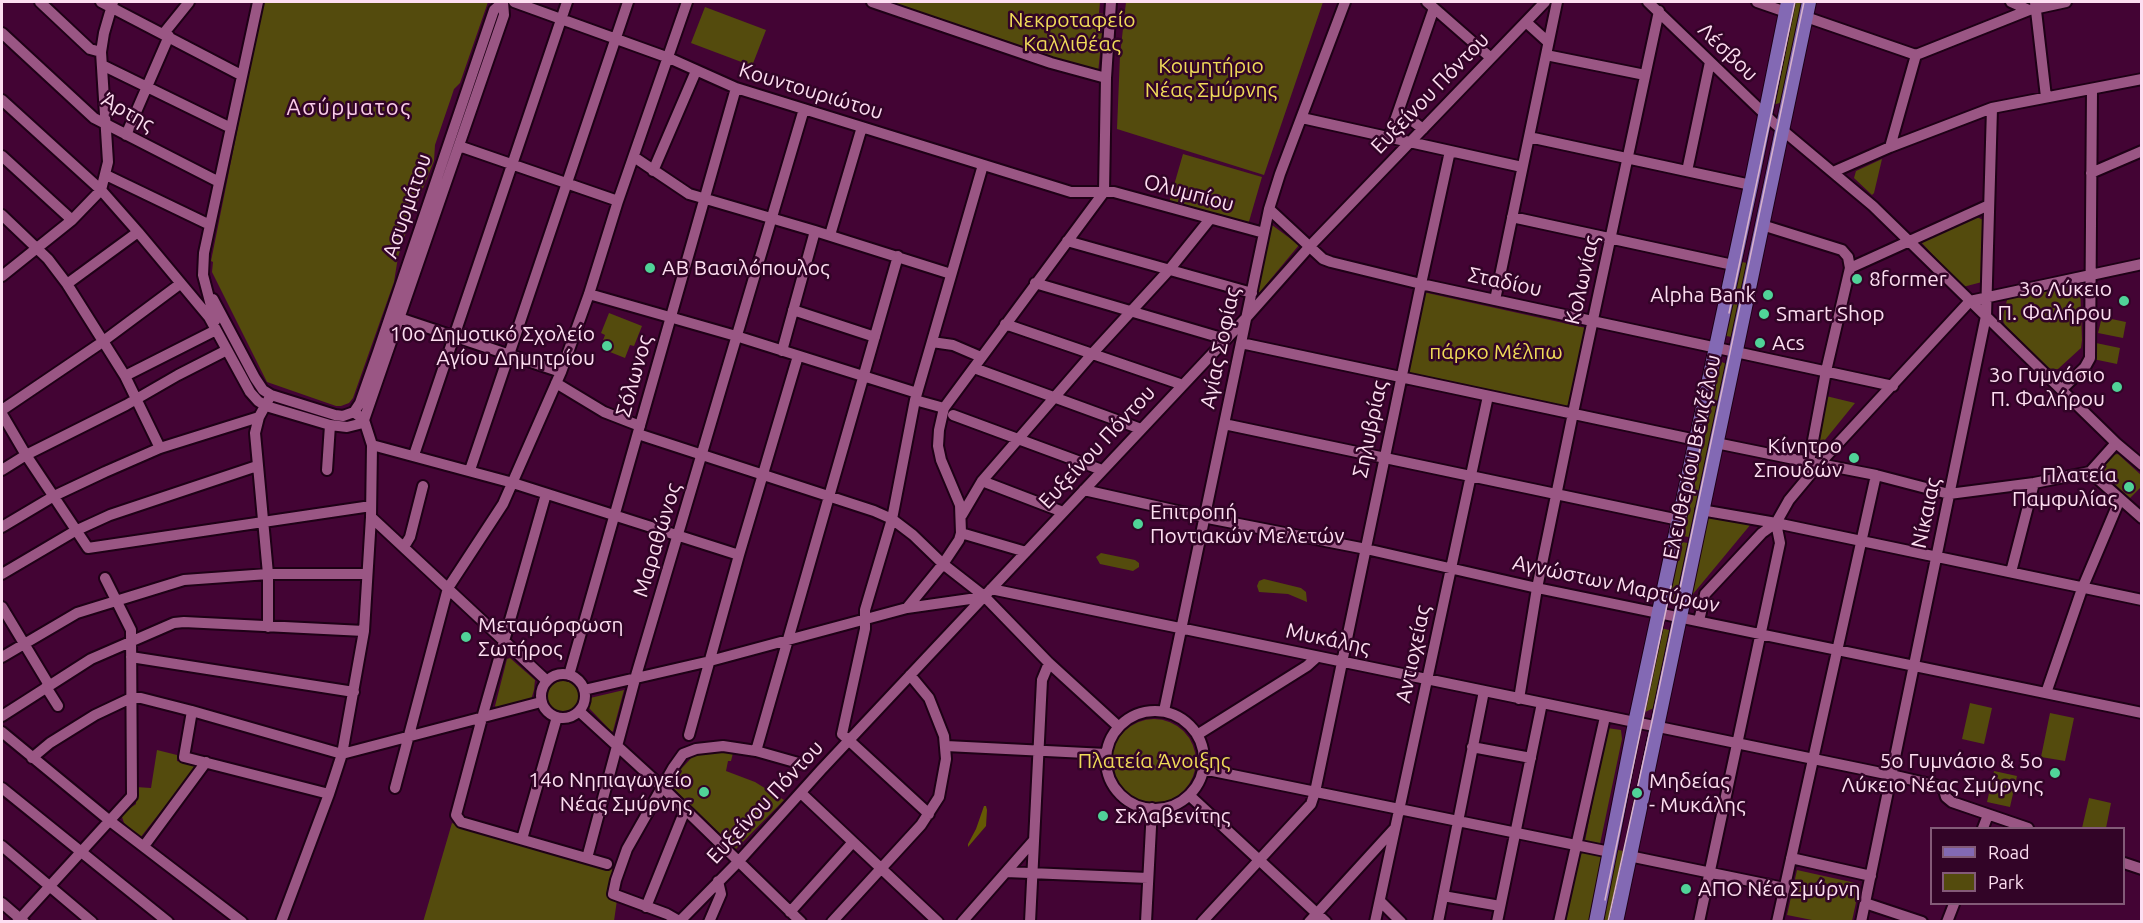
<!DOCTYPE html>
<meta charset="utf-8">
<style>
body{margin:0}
#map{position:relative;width:2143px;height:923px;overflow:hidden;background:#430434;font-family:Ubuntu,sans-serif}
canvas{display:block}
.frame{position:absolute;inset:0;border:3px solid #fddef1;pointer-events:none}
.legend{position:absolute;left:1930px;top:827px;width:195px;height:78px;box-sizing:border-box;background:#320427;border:2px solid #835b78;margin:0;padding:8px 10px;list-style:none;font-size:18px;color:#fddef1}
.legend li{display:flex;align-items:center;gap:12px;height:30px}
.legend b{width:30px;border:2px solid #835b78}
</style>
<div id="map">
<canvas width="2143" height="923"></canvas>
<div class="frame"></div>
<ul class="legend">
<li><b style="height:8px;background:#8369b4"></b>Road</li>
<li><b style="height:16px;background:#544b0d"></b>Park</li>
</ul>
</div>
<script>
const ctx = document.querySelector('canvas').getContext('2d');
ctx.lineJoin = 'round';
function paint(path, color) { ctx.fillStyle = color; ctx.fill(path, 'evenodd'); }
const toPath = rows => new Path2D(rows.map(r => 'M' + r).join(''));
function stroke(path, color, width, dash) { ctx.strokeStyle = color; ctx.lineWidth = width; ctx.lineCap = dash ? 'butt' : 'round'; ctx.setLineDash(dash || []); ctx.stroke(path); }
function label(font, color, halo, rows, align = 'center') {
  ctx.font = font + ' Ubuntu,sans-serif'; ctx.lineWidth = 5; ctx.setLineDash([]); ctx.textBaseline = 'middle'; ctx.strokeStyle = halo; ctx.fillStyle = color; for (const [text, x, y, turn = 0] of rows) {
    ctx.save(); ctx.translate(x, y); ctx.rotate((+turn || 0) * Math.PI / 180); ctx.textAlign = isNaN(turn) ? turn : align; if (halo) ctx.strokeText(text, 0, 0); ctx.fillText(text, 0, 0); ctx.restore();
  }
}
const green = toPath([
 [263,2,488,2,460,83,454,89,450,101,435,145,434,161,409,223,398,257,394,282,353,398,349,403,341,406,336,406,267,382,212,272,213,262,211,261],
 [889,2,1100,2,1099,13,1104,14,1098,73],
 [1126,2,1323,2,1264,175,1117,129,1120,55],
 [1791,2,1807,2,1786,101,1770,106],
 [705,7,766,30,752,66,691,43],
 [1183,154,1262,177,1248,225,1168,206],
 [1882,159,1874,193,1872,195,1854,178,1856,171],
 [1975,216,1983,220,1982,282,1963,287,1920,241],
 [1272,225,1299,245,1255,298],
 [1737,261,1752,264,1736,338,1722,335],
 [2080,282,2082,340,2081,348,2058,369,2050,369,2005,325,2002,319,2007,300,2012,297],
 [1423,292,1586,328,1568,411,1405,375],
 [609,313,642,326,634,346,630,345,625,358,600,348,605,335,601,333],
 [2102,317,2126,322,2123,338,2098,333],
 [2096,343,2120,348,2117,364,2093,359],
 [1716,359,1730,366,1693,538,1679,535],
 [1826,396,1855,403,1825,440,1821,442,1818,439],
 [2118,454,2141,475,2141,487,2130,498,2097,469,2110,455],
 [1706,515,1751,524,1693,594,1689,594],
 [1677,541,1693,544,1681,606,1664,603],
 [1101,553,1135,560,1139,563,1139,567,1133,571,1100,564,1096,557],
 [1264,579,1301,588,1306,592,1307,602,1288,594,1259,592,1257,586,1259,581],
 [1661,628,1673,631,1658,706,1641,714],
 [510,658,535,680,534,690,531,700,497,708,495,706,507,659],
 '547 697a16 16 0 1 1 32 0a16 16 0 1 1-32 0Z',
 [624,690,613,731,612,732,589,708,590,698],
 [1970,703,1992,708,1984,744,1962,739],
 [2050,713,2074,718,2065,761,2041,757],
 '1112 761a42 42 0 1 1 84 0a42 42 0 1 1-84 0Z',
 [1607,728,1621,730,1622,739,1600,844,1585,841],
 [157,750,177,755,177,761,194,765,196,767,140,838,124,823,122,817,123,813,136,804,136,787,151,788],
 [719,751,733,753,731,761,728,761,726,771,755,782,784,800,736,849,668,783,695,754],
 [1994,771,2017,776,2010,807,1987,802],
 [2089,798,2111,803,2106,828,2082,828],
 [452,823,614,870,608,897,617,900,614,921,423,922],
 [1613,849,1629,852,1615,921,1600,922],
 [1580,851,1606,854,1593,921,1565,922],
 [1797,870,1860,884,1852,921,1817,921,1787,915]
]);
const forest = toPath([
 [984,806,986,806,987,810,986,826,968,847,968,844,976,829]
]);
const minor = toPath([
 [40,2,90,49,101,52],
 [101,2,241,75],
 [514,2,669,58,736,88,1071,192,1114,192,1264,233],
 [872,2,1051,63,1106,78],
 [1427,2,1491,58],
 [1648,2,1774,123,1873,206,2116,443,2142,465],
 [1757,2,1786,12],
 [2011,2,2029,10],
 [2035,2,2046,97],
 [1806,17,1916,55,2029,10,2066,2],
 [1526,22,1548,42],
 [2,33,94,118,219,182],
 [164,33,189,2],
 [1546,55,1645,75],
 [102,65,231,128],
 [2,100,101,190,138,232,209,317,250,392,258,401,266,406,330,425,347,427,359,424,364,420],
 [1399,111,1423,129],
 [1302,118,1522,167],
 [126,135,169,36],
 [1529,137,1751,185],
 [1389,138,1434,8],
 [459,146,618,201],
 [1890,147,1916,55],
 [2,156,72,220],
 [634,157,689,194,815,231,951,274],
 [653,171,696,71],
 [1687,171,1710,62],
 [1833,172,1890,147,1992,108,2142,79],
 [2091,173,2142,151],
 [106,175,210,225],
 [1104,192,1106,78,1111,2],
 [1269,209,1323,259,1331,262,1421,284,1893,386],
 [2,215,48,259,67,284,125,376,160,448],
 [1512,217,1733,265],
 [1762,225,1842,250,1848,257,1850,268,1826,371,1809,462,1876,475,1949,494,2034,483,2090,472],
 [830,235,862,127],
 [1067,241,1252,293],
 [1850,268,1989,205],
 [2,276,72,220,101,190,108,162,101,52,104,33,113,2],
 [1035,283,1225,339],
 [67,284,138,232],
 [589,294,736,336,917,393],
 [213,299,255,378,263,390,271,395,335,415,343,416,354,412],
 [1495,300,1557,2],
 [793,310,875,337],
 [393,316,561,372],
 [215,321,203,275,204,253,258,2],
 [1005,324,1183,385],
 [932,342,953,345,981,357],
 [1241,343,1696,440],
 [782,351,815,231],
 [974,368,1141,429],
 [125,376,216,330],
 [556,383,604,412,640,426],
 [2062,389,2085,367,2090,358,2092,90],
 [915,400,944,408],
 [2,410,98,345,180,284],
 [354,412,360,403,378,352,494,10,503,2],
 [2,414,26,455,88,548,371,506],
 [953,415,1102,470],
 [364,420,504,15,503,2],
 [1224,424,1679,520],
 [638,434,874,511,892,519,913,535,943,564,984,596,1049,663,1119,727],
 [1716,443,1809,462],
 [2116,443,2090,472,2142,518],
 [372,445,513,483,739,555],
 [414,455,567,2],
 [2,470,26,455,126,405,178,375,227,350],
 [327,470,330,425],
 [470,470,628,2],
 [982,481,1063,512],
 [1084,490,1213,519,1366,549,1537,588,2142,713],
 [546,494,482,718,456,815,461,822,607,864],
 [1701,510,1776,523,2142,600],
 [962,515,982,481,1092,354,1169,270,1210,219],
 [371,517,547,681],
 [2,527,54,496,105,472,160,448,259,417],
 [961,533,1026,552],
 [404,547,410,537,423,486],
 [2011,572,2034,483],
 [2,574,75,531,110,515,257,466],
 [991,589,1891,775,1939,786,1944,790,1946,797,1952,802,2028,828],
 [2,607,49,685],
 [907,608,943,564,959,540,961,533,960,505,941,460,938,446,939,430,944,408,1104,192],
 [1699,621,1705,594,1762,533,1776,523,1789,500,1819,464,1970,301,2142,264],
 [268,627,268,574,255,433,259,417,271,395],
 [2,657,77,613,184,580,268,574,367,574],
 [131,657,354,692],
 '541 696a22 22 0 1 1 44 0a22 22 0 1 1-44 0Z',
 [569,675,736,88],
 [46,687,58,706],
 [584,690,710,661,907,608,984,597],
 [2046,693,2082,589,2120,499],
 [1519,699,1537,588,1573,413,1659,11],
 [192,711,184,757,329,794],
 [579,711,661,786,801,922],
 [1164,711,1269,209,1280,174,1345,2],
 '1106 760a49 49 0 1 1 98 0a49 49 0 1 1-98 0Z',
 [2,716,91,659,174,623,184,622,364,631],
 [2,732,110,821,242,922],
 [689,735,739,555,798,356],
 [1197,735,1307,666,1317,657],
 [946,746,1106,754],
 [1472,747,1531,758],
 [756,751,898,256],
 [342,754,541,702],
 [32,758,50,743,95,715,131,698,141,698,192,711,342,754],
 [1203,769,1610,852],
 [2,788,168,922],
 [395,788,448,588,503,504,561,372,589,294,618,201,687,2],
 [801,793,938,922],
 [1189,795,1326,922],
 [929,814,842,734,865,629,865,610,892,519,915,400,983,165],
 [1983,828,1988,815],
 [522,839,557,717],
 [2,846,92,922],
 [144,846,206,762],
 [1629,856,1784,888],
 [587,858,635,679,804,109],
 [1791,858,1871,876],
 [2124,863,2142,869],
 [1006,872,1148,878],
 [1443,896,1500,906],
 [1380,901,1401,922],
 [2,903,24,922],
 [1865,903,1922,922],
 [646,907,685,810],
 [790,912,853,842],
 [17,922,132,796,131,630,105,578],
 [281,922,329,794,342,754,364,631,371,517,372,445,364,420,354,412],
 [679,922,738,862,821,770,1246,318,1310,246,1545,2],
 [681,922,667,914,613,894,616,880,627,849,673,768,683,754,696,749,723,746,756,751,802,764],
 [709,922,721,894,718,881],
 [832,922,921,825,939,797,946,759,944,736,929,698,910,675],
 [962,922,1034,840],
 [1030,922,1042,680,1049,663],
 [1146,922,1152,808],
 [1202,922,1311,804,1315,792,1421,284,1450,151],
 [1309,922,1394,829],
 [1375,922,1488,396],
 [1438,922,1484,691],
 [1497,922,1542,703],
 [1559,922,1605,717],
 [1699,922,1780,543,1776,523],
 [1777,922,1876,475],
 [1861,922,1986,316,1992,108],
 [1947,922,1954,904]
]);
const major = toPath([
 [1596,922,1635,723,1751,185,1788,2],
 [1616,922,1809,2]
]);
const tram = toPath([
 [1729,313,1795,2],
 [1685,518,1714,383],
 [1605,900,1671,586],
 [1608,922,1651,726,1804,2]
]);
const markers = [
 [650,268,6,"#50d398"],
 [1857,279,6,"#50d398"],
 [1768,295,6,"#50d398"],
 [2124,301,6,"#50d398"],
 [1764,314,6,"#50d398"],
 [1760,343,6,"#50d398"],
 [607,346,6,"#50d398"],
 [2117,387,6,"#50d398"],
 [1854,458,6,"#50d398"],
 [2129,487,6,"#50d398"],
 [1138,524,6,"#50d398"],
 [466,637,6,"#50d398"],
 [2055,773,6,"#50d398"],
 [704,792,6,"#50d398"],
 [1637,793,6,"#50d398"],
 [1103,816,6,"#50d398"],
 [1686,889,6,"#50d398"]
];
const parkNames = [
 ["Νεκροταφείο",1072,20],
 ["Καλλιθέας",1072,44],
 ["Κοιμητήριο",1211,66],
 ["Νέας Σμύρνης",1211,90],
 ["πάρκο Μέλπω",1496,352],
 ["Πλατεία Άνοιξης",1154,761]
];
const streetNames = [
 ["Λέσβου",1728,52,44],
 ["Κουντουριώτου",811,91,17],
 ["Ευξείνου Πόντου",1430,93,-46],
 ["Άρτης",128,112,30],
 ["Ολυμπίου",1189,193,15],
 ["Ασυρμάτου",407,206,-71],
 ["Κολωνίας",1582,280,-77],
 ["Σταδίου",1505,282,12],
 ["Αγίας Σοφίας",1220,348,-78],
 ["Σόλωνος",634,376,-74],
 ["Σηλυβρίας",1370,429,-78],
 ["Ευξείνου Πόντου",1097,447,-47],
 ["Ελευθερίου Βενιζέλου",1692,457,-78],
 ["Νίκαιας",1926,513,-78],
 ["Μαραθώνος",657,540,-73],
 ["Αγνώστων Μαρτύρων",1616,584,12],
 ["Μυκάλης",1328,639,12],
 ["Αντιοχείας",1413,654,-78],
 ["Ευξείνου Πόντου",765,802,-47]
];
const poiNames = [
 ["ΑΒ Βασιλόπουλος",662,268],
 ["8former",1869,279],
 ["3ο Λύκειο",2112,289,"right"],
 ["Π. Φαλήρου",2112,313,"right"],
 ["Alpha Bank",1756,295,"right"],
 ["Smart Shop",1776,314],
 ["10ο Δημοτικό Σχολείο",595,334,"right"],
 ["Αγίου Δημητρίου",595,358,"right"],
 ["Acs",1772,343],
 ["3ο Γυμνάσιο",2105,375,"right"],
 ["Π. Φαλήρου",2105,399,"right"],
 ["Κίνητρο",1842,446,"right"],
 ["Σπουδών",1842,470,"right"],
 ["Πλατεία",2117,475,"right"],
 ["Παμφυλίας",2117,499,"right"],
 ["Επιτροπή",1150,512],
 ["Ποντιακών Μελετών",1150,536],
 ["Μεταμόρφωση",478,625],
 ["Σωτήρος",478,649],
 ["5ο Γυμνάσιο & 5ο",2043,761,"right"],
 ["Λύκειο Νέας Σμύρνης",2043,785,"right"],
 ["14ο Νηπιαγωγείο",692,780,"right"],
 ["Νέας Σμύρνης",692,804,"right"],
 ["Μηδείας",1649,781],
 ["- Μυκάλης",1649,805],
 ["Σκλαβενίτης",1115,816],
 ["ΑΠΟ Νέα Σμύρνη",1698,889]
];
const neighbourhoodNames = [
 ["Ασύρματος",349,108]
];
paint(green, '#544b0d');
paint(forest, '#655904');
stroke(minor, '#1e0116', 14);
stroke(major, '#1e0116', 16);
stroke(minor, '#9a5684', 10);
stroke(major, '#8369b4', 14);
stroke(tram, '#d8b3cc', 1.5);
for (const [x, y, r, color] of markers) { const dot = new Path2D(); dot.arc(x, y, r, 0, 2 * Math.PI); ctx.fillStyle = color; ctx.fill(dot); stroke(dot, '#320427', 2); }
label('21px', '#f0db59', '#320427', parkNames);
label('21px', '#fddef1', '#320427', streetNames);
label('21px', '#fddef1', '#320427', poiNames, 'left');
ctx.letterSpacing = '1.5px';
label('22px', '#facce9', '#320427', neighbourhoodNames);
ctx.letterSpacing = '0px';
</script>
